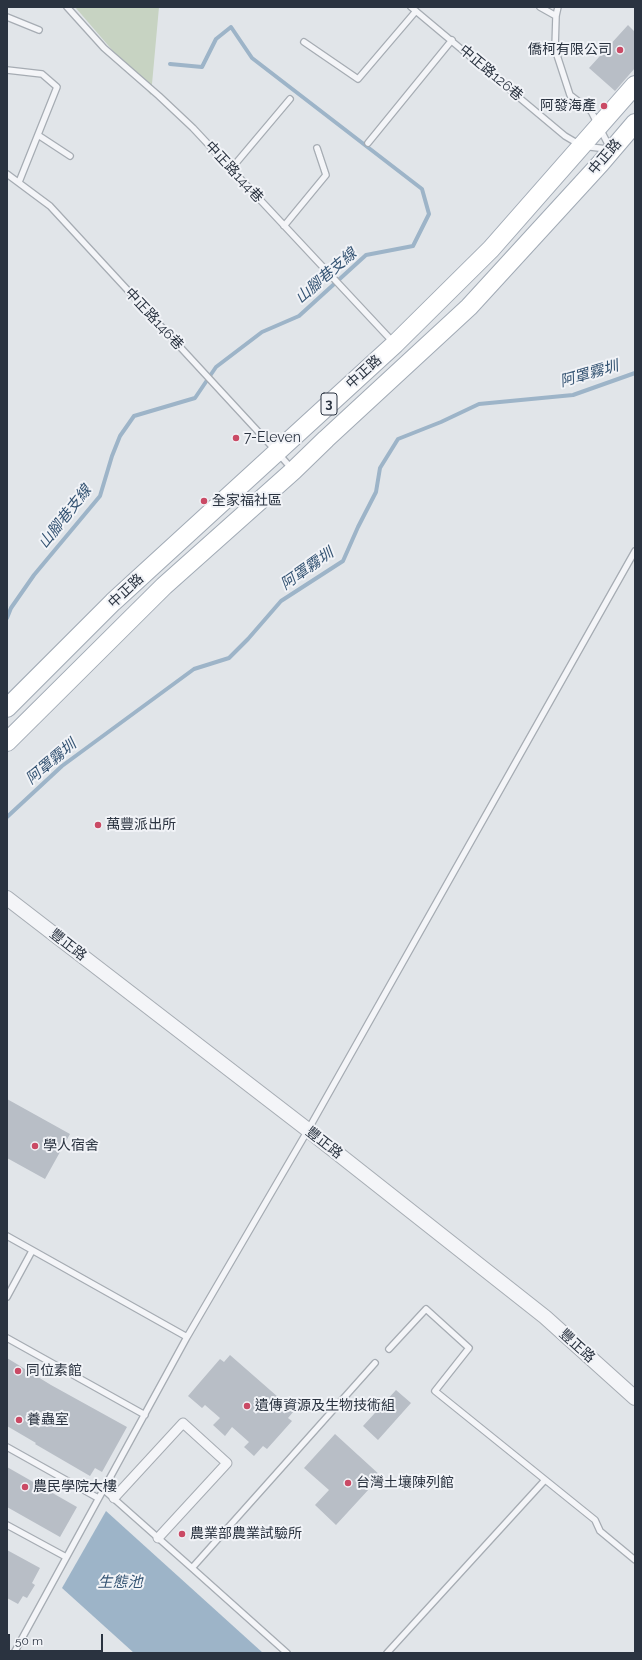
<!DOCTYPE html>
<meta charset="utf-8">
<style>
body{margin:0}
#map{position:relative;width:642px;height:1660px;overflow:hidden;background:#e1e5e9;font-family:Raleway,sans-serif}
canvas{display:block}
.frame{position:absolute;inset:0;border:8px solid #2a3340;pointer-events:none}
.scale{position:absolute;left:8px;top:1634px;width:95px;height:18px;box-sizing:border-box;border:2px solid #2a3340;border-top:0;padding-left:5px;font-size:12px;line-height:14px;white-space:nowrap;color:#2a3340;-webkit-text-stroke:3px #f1f3f7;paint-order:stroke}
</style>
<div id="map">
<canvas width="642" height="1660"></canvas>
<div class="frame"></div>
<div class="scale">50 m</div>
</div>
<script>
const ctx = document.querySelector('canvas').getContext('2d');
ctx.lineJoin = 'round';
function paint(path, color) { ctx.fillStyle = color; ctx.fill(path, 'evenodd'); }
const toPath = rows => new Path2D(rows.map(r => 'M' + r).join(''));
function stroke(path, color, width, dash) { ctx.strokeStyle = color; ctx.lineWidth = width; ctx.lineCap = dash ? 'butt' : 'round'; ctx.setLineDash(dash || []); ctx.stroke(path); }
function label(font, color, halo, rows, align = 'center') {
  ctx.font = font + ' Raleway,"Noto Sans TC",sans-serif'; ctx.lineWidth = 4; ctx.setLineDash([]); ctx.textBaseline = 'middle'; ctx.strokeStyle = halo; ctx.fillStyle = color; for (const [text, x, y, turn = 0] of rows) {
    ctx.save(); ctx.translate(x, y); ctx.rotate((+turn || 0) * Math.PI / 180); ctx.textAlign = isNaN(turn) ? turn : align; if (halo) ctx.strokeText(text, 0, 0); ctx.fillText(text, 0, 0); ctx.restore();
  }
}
const green = toPath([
 [75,7,159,7,151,95]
]);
const water = toPath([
 [106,1511,263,1653,134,1653,62,1588]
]);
const stream = toPath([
 [7,618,11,608,34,575,100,496,112,456,120,436,134,416,195,398,216,367,262,332,299,316,366,255,413,246,429,214,422,189,252,58,231,27,216,39,202,67,170,64],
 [7,817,62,766,194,669,229,658,248,639,281,601,343,561,358,527,376,492,380,468,398,439,441,422,479,404,573,395,635,373]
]);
const building = toPath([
 [628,25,635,32,635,68,615,91,589,68],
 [7,1099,70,1134,45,1179,7,1158],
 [230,1355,294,1411,288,1418,292,1421,267,1449,263,1446,254,1456,244,1447,249,1442,232,1427,225,1436,213,1425,220,1418,205,1405,202,1408,188,1396,220,1359,224,1362],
 [7,1358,51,1385,127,1427,102,1472,95,1468,90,1476,35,1444,36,1443,7,1426],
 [396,1390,411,1403,378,1440,363,1426],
 [335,1434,381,1476,336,1525,315,1505,329,1490,304,1468],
 [7,1467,77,1507,60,1537,7,1507],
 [7,1550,40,1568,32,1583,35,1585,27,1598,23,1596,18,1604,7,1598]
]);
const service = toPath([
 [67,7,104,48,159,96,193,128,393,342],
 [411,7,565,136,582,146,607,149],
 [540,7,556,16],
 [558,7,556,16,555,49,570,95,591,111,610,148],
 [7,17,39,30],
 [304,42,358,79,416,11],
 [7,70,42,74,57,87,19,182],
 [38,135,70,156],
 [368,143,452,40],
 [231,169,290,99],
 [7,174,50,206,277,452,292,469],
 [284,226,326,175,317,148],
 [7,1236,187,1337],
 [7,1297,32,1251],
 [7,1338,145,1415],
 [389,1349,426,1309,469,1348,435,1391,595,1520,600,1531,635,1560],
 [7,1447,98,1498],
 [103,1489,192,1568],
 [7,1525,66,1557],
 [14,1653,187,1337,308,1130,635,551],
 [287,1653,192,1568,375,1363],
 [387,1653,545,1480]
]);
const pedestrian = toPath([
 [114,1498,183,1423,227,1463,158,1538]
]);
const tertiary = toPath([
 [7,898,308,1130,545,1317,635,1398]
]);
const primary = toPath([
 [7,708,113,602,395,344,491,249,635,85],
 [7,742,164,586,293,471,326,439,469,307,600,164,635,123]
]);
const markers = [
 [620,50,4,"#ca4a65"],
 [604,106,4,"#ca4a65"],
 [236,438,4,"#ca4a65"],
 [204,501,4,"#ca4a65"],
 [98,825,4,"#ca4a65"],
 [35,1146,4,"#ca4a65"],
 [18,1371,4,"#ca4a65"],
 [247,1406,4,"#ca4a65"],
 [19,1420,4,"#ca4a65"],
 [348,1483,4,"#ca4a65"],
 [25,1487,4,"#ca4a65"],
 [182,1534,4,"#ca4a65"]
];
const shields = [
 [329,404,16]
];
const shieldNames = [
 ["3",329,404]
];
const poiNames = [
 ["僑柯有限公司",612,50,"right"],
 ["阿發海產",596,106,"right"],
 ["7-Eleven",244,438],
 ["全家福社區",212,501],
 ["萬豐派出所",106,825],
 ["學人宿舍",43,1146],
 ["同位素館",26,1371],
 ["遺傳資源及生物技術組",255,1406],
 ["養蟲室",27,1420],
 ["台灣土壤陳列館",356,1483],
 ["農民學院大樓",33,1487],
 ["農業部農業試驗所",190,1534]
];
const streetNames = [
 ["中正路126巷",491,73,40],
 ["中正路",605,157,-49],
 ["中正路144巷",234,172,47],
 ["中正路146巷",154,319,47],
 ["中正路",364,372,-42],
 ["中正路",126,591,-43],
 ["豐正路",68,945,38],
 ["豐正路",324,1143,38],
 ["豐正路",577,1346,42]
];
const waterNames = [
 ["山腳巷支線",326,276,-41],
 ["阿罩霧圳",589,374,-16],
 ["山腳巷支線",65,517,-52],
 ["阿罩霧圳",307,569,-35],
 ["阿罩霧圳",51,762,-40],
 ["生態池",120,1582]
];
paint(green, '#c7d3c2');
paint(water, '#9db4c8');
stroke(stream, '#9db4c8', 4);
paint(building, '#b8bec6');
stroke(service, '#a6acb3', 8);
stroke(pedestrian, '#a6acb3', 11);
stroke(tertiary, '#a6acb3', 16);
stroke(primary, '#a1aab5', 20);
stroke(service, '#f4f5f8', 5.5);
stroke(pedestrian, '#f4f5f8', 9);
stroke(tertiary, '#f4f5f8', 14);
stroke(primary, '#fff', 18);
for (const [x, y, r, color] of markers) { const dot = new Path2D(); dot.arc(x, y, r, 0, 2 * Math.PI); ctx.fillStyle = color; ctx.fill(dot); stroke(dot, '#f1f3f7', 1.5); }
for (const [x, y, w] of shields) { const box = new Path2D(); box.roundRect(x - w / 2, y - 11, w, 22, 3); ctx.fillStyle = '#f1f3f7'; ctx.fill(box); stroke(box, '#2a3340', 1); }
label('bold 13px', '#2a3340', null, shieldNames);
label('14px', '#2a3340', '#f1f3f7', poiNames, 'left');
label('14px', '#2a3340', '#f1f3f7', streetNames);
label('italic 15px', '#355473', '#f1f3f7', waterNames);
</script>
